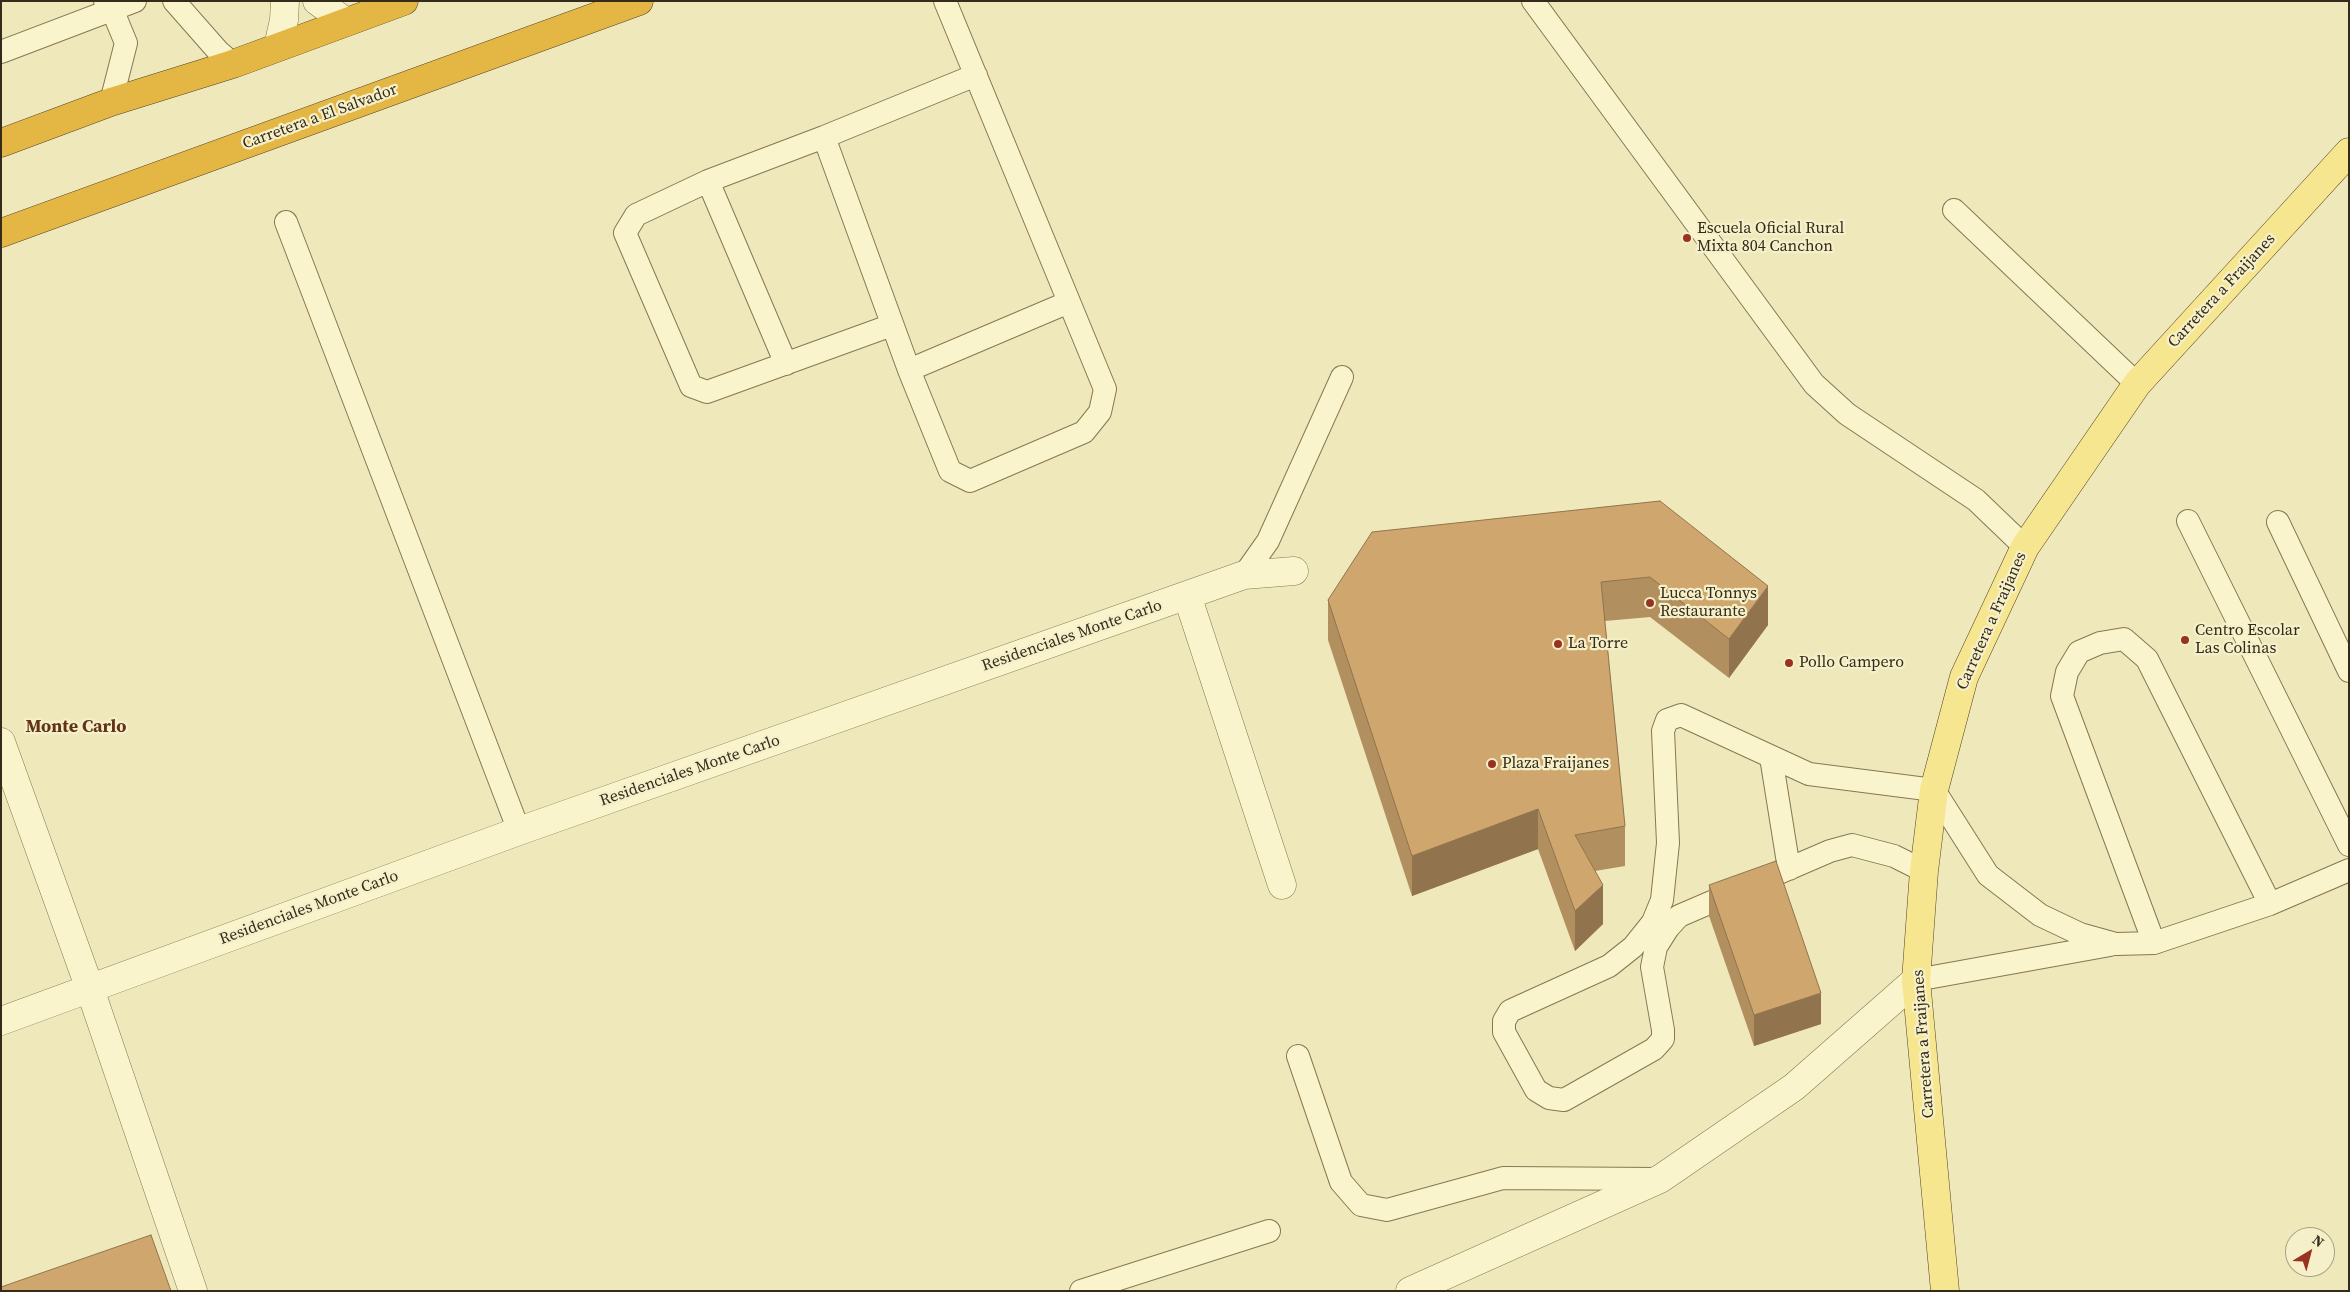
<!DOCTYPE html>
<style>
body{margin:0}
#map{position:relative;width:2350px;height:1292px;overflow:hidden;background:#efe8ba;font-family:"Source Serif 4",serif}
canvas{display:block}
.frame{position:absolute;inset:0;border:2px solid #352b1a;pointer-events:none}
.north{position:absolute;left:2285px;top:1227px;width:50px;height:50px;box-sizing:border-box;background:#f6f0ca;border:1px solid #a9a184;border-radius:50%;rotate:37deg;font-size:14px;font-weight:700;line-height:20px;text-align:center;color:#352b1a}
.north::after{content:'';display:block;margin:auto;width:18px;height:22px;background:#983322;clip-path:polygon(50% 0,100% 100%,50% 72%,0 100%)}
</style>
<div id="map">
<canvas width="2350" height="1292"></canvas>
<div class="frame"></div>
<div class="north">N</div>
</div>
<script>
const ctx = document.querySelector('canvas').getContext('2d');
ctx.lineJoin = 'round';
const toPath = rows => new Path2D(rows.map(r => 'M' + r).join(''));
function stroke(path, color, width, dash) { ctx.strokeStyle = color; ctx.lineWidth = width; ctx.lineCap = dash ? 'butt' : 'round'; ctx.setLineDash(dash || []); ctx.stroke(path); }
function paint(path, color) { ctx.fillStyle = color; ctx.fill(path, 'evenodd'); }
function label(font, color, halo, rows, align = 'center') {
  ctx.font = font + ' "Source Serif 4",serif'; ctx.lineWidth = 4.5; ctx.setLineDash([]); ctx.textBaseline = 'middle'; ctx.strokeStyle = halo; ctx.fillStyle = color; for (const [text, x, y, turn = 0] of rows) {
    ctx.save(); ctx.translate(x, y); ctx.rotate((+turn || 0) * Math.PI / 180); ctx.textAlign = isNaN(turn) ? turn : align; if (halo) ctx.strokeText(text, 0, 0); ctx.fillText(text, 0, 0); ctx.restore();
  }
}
const lane = toPath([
 [105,1,112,9,126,43,111,102],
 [174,1,218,51,233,64],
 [1533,1,1814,384,1847,414,1976,500,2025,547],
 [1,52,135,1],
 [824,137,909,370,950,471,970,481,1084,432,1100,412,1105,389,945,1],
 [708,181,786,364],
 [1954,210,2137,384],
 [286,222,519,831],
 [892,325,707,392,691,386,625,233,636,215,708,181,824,137,976,75],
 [909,370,1069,302],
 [2188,521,2349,845],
 [2278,522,2349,671],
 [1244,575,1268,541,1342,377],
 [1771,757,1789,869],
 [1924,871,1894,856,1852,845,1830,851,1679,916,1668,928,1656,947,1652,967,1663,1030,1663,1039,1654,1049,1564,1100,1549,1098,1536,1090,1504,1032,1504,1021,1510,1011,1609,966,1633,947,1653,922,1662,900,1668,843,1663,731,1667,720,1681,715,1809,774,1934,790,1988,875,2040,915,2080,934,2116,944,2154,943,2270,904,2349,870],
 [2154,943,2062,696,2067,672,2079,652,2100,643,2124,639,2147,659,2270,904],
 [1916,980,2110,945],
 [1298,1056,1341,1182,1361,1205,1387,1210,1503,1178,1657,1179],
 [1081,1291,1269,1231]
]);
const street = toPath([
 [317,1,346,22],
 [278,47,284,20,285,1],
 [1187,595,1282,885],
 [1,742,90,989,193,1291],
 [1,1021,519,831,1244,575,1294,571],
 [1410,1291,1660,1179,1794,1087,1916,980]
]);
const primary = toPath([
 [1945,1291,1916,980,1924,871,1934,790,1964,677,2025,547,2137,384,2349,152]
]);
const highway = toPath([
 [1,143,111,102,233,64,404,1],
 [1,233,639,1]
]);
const wall = toPath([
 [1660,501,1768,625,1729,678,1650,617,1605,621,1625,826,1625,866,1595,871,1603,924,1575,951,1538,849,1412,896,1328,640,1328,600],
 [1709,885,1821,1024,1754,1046,1709,916]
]);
const shadedWall = toPath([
 [1768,586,1768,625,1729,678,1729,639],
 [1538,809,1538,849,1412,896,1412,856],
 [1603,885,1603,924,1575,951,1575,911],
 [1821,993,1821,1024,1754,1046,1754,1015]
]);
const building = toPath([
 [1660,501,1768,586,1729,639,1650,577,1601,582,1625,826,1575,835,1603,885,1575,911,1538,809,1412,856,1328,600,1372,532,1660,501],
 [1776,861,1821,993,1754,1015,1709,885,1776,861],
 [151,1235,171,1291,1,1291,1,1287,151,1235]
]);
const markers = [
 [1687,238,5,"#983322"],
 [1650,603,5,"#983322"],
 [2185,640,5,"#983322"],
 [1558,644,5,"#983322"],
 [1789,663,5,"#983322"],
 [1492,764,5,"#983322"]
];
const streetNames = [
 ["Carretera a El Salvador",320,117,-20],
 ["Carretera a Fraijanes",2222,291,-47],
 ["Carretera a Fraijanes",1992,621,-66],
 ["Residenciales Monte Carlo",1072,636,-19],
 ["Residenciales Monte Carlo",690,771,-19],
 ["Residenciales Monte Carlo",309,908,-20],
 ["Carretera a Fraijanes",1924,1044,-94]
];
const poiNames = [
 ["Escuela Oficial Rural",1697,229],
 ["Mixta 804 Canchon",1697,247],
 ["Lucca Tonnys",1660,594],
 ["Restaurante",1660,612],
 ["Centro Escolar",2195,631],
 ["Las Colinas",2195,649],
 ["La Torre",1568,644],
 ["Pollo Campero",1799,663],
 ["Plaza Fraijanes",1502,764]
];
const neighbourhoodNames = [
 ["Monte Carlo",76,727]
];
stroke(lane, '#867754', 24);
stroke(street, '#867754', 29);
stroke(primary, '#534329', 29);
stroke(highway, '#534329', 29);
stroke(lane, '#faf4cd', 22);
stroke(street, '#faf4cd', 28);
stroke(primary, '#f6e68f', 28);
stroke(highway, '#e4b745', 28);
paint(wall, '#b28f5f');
paint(shadedWall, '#91744d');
paint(building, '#cfa66e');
stroke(building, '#91744d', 1);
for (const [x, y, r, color] of markers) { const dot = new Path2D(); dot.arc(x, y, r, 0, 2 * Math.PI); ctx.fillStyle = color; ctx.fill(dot); stroke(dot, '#f6f0ca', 2); }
label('16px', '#352b1a', '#f6f0ca', streetNames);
label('16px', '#352b1a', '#f6f0ca', poiNames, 'left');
label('bold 18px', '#633318', '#f6f0ca', neighbourhoodNames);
</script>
